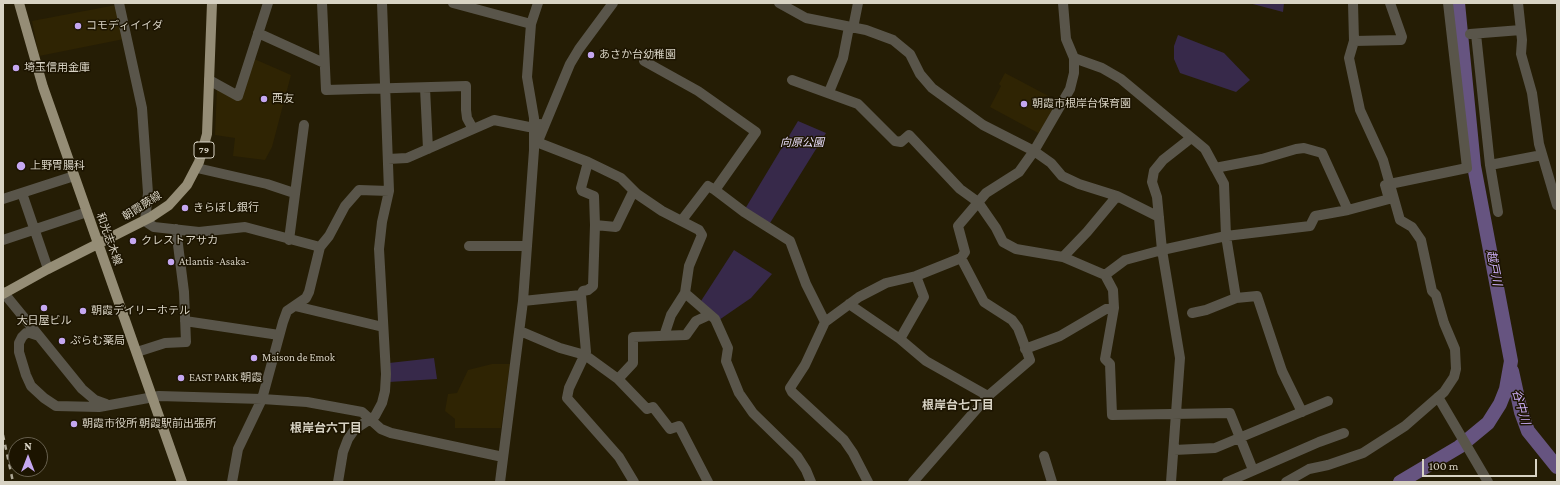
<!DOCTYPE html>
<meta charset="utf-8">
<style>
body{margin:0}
#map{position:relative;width:1560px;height:485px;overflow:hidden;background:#251d05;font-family:"Crimson Pro",serif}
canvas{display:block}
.frame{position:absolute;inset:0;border:4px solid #d8d3c4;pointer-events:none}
.north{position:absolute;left:8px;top:437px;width:40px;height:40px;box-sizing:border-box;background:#1c1400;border:1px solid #67604e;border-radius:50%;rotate:0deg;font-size:11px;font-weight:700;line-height:16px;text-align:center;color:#d8d3c4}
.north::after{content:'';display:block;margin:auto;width:14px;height:18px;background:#c5a7f1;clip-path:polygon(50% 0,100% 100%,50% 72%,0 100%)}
.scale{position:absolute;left:1422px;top:459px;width:115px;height:18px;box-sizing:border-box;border:2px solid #d8d3c4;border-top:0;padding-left:5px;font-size:12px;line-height:14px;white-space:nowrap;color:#d8d3c4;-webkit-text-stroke:3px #1c1400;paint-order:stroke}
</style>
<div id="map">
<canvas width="1560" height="485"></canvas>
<div class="frame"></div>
<div class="north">N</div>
<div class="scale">100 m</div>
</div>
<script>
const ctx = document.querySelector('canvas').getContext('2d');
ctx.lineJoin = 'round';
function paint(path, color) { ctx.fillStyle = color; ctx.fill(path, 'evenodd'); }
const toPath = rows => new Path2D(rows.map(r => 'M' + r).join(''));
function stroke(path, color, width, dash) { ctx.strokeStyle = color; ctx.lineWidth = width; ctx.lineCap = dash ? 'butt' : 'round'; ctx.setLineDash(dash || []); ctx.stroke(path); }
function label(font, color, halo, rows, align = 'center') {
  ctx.font = font + ' "Crimson Pro","Noto Sans JP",serif'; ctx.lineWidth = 3; ctx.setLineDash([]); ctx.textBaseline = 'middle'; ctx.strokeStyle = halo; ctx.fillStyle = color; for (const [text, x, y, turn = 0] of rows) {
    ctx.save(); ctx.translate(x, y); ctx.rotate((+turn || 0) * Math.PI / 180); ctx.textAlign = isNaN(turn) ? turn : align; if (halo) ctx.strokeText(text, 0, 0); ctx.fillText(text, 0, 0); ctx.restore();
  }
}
const built = toPath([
 [116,5,124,39,39,56,32,21],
 [252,58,291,75,272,147,265,160,233,156,235,138,215,135,217,88,241,99],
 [1005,73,1058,101,1040,134,990,107,1001,86,999,84],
 [492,364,510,364,501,428,455,428,455,419,445,411,448,394,457,393,468,370]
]);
const green = toPath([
 [1249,3,1284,3,1283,12],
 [1178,35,1224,53,1250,80,1236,92,1180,73,1174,59,1174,46],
 [798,121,826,133,770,223,745,209],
 [734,250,772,274,751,298,719,320,701,301],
 [434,358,437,379,389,382,389,363]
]);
const river = toPath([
 [1512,371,1521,412,1528,431,1557,467],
 [1400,482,1459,447,1488,423,1500,404,1506,389,1511,361,1474,166,1458,3]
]);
const minor = toPath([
 [119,3,142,108,148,193,145,221,154,227,199,232,245,227,320,247],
 [322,3,326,90,466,86,466,110,467,118,473,129],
 [453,3,531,24],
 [779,3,806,18,866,30,893,40,910,54,920,74,932,88,983,125,1034,151,1051,163,1062,176,1079,184,1117,196,1159,217],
 [1518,3,1522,40,1521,54,1532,93,1539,144,1557,205],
 [853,28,858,3],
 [258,33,324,63],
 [1470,34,1521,30],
 [1476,34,1490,165,1498,212],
 [1354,41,1401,40,1402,37,1390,3],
 [1074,58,1102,68,1121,79,1205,149,1224,184,1226,236,1236,298],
 [644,61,698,91,756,132,715,190,708,186,682,220],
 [209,80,238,96,268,3],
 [792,80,858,104,895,141,901,142,909,135,960,189,978,202,996,228,1003,242,1016,249,1063,257,1105,275,1113,290,1114,308,1105,359,1110,364,1112,415,1230,413,1253,470],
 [425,88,428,149],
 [829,92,843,58,849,27],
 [534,141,588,162,621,178,637,194,662,211,699,230,702,235,689,266,685,293,715,319,728,348,726,361,739,393,753,413,797,456,806,470,811,482],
 [538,141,570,64,579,49,613,3],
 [388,159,407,158,494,120,529,127,540,124,544,125],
 [588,162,581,188,582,191,594,196,595,225],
 [1490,165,1542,155],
 [197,168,267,184,294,193],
 [1215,168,1262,159,1296,149,1304,148,1322,153,1348,210],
 [715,190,744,212,790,241,806,284,825,322],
 [22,193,48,269],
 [3,199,74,176],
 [3,240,87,212],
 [289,240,304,125],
 [469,246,527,246],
 [1063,257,1087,232,1117,196],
 [1105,275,1125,260,1162,250,1226,236,1310,226,1315,216,1348,210,1389,199,1385,185,1467,168,1448,3],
 [3,292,39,336],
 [581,295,586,352,569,388,567,398,619,457,634,482],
 [523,301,581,295,583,291,588,290,593,286,595,225,616,227,633,192],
 [849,304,900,339,926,361,988,396,1030,360,1018,328,1012,320,984,302,961,258],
 [295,306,383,327],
 [1192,313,1206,310,1236,298,1257,296,1282,371,1302,412],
 [185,321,279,335],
 [520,331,560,348,585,355,618,379,647,409,653,407,670,429,679,426,708,482],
 [664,336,671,315,685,293],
 [900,339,924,297,916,276],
 [1025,349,1060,336,1106,309,1114,308],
 [137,352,165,343,186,342,184,292,176,229],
 [618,379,633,363,633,337,686,335,696,321,709,315],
 [1438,397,1488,482],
 [106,404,95,400,82,389,39,336,30,333,26,333,22,337,19,343,19,352,26,375,31,386,44,398,56,406,99,407,159,396,262,399,307,402,362,412,381,429,391,433,503,457],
 [1174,450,1215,448,1328,401],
 [1044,456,1052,482],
 [232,482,238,449,262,399,283,322,287,311,306,298,309,292,320,247,329,236,345,206,359,190,389,191],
 [338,482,343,452,348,439,355,429,375,416,382,403,385,391,386,374,379,249,382,222,389,191,382,3],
 [500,482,523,301,534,150,534,118,527,77,531,24,538,3],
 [868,482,853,453,844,440,792,392,790,388,805,365,825,322,859,297,886,283,916,276,961,258,965,252,958,226,986,193,1019,172,1034,151,1070,89,1074,73,1074,58,1066,39,1063,3],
 [913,482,988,396],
 [1171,482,1180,358,1162,250,1157,197,1152,182,1154,171,1163,160,1191,138],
 [1227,482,1319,442,1344,433],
 [1286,482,1309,469,1328,465,1363,453,1405,426,1444,392,1454,377,1456,369,1455,349,1444,323,1436,295,1432,291,1421,240,1412,227,1400,220,1383,160,1360,110,1349,58,1354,41,1353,3]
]);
const major = toPath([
 [19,3,43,87,182,482],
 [3,294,48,269,151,217,169,205,187,185,199,162,207,134,212,3]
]);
const rail = toPath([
 [3,435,13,482]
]);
const markers = [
 [78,26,4,"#c5a7f1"],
 [591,55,4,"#c5a7f1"],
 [16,68,4,"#c5a7f1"],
 [264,99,4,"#c5a7f1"],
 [1024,104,4,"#c5a7f1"],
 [21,166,5,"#c5a7f1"],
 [185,208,4,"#c5a7f1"],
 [133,241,4,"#c5a7f1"],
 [171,262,4,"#c5a7f1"],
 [44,308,4,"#c5a7f1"],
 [83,311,4,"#c5a7f1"],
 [62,341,4,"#c5a7f1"],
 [254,358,4,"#c5a7f1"],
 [181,378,4,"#c5a7f1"],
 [74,424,4,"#c5a7f1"]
];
const shields = [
 [204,150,20]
];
const shieldNames = [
 ["79",204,150]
];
const poiNames = [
 ["コモディイイダ",86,26],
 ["あさか台幼稚園",599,55],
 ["埼玉信用金庫",24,68],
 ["西友",272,99],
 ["朝霞市根岸台保育園",1032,104],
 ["上野胃腸科",30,166],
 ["きらぼし銀行",193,208],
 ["クレストアサカ",141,241],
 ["Atlantis -Asaka-",179,262],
 ["朝霞デイリーホテル",91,311],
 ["大日屋ビル",44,321,"center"],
 ["ぷらむ薬局",70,341],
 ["Maison de Emok",262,358],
 ["EAST PARK 朝霞",189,378],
 ["朝霞市役所 朝霞駅前出張所",82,424]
];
const parkNames = [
 ["向原公園",802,143]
];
const streetNames = [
 ["朝霞蕨線",142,206,-32],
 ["和光志木線",109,239,70]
];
const waterNames = [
 ["越戸川",1494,268,79],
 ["谷中川",1521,407,74]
];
const neighbourhoodNames = [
 ["根岸台七丁目",958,405],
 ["根岸台六丁目",326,428]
];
paint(built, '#2f2403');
paint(green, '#37294a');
stroke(river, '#665480', 14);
stroke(minor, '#59554a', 10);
stroke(major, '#958d76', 10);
stroke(rail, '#aca695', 2.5, [5, 5]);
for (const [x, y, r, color] of markers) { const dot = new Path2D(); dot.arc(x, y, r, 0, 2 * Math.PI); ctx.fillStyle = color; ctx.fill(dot); stroke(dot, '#1c1400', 1.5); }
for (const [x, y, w] of shields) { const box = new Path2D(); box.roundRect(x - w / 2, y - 8, w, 16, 3); ctx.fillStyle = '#1c1400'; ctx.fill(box); stroke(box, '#d8d3c4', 1); }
label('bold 10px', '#d8d3c4', null, shieldNames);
label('11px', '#d8d3c4', '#1c1400', poiNames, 'left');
label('italic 11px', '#eadffc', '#1c1400', parkNames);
label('11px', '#d8d3c4', '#1c1400', streetNames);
label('italic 12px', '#cbaef6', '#1c1400', waterNames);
label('bold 12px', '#d8d3c4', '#1c1400', neighbourhoodNames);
</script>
